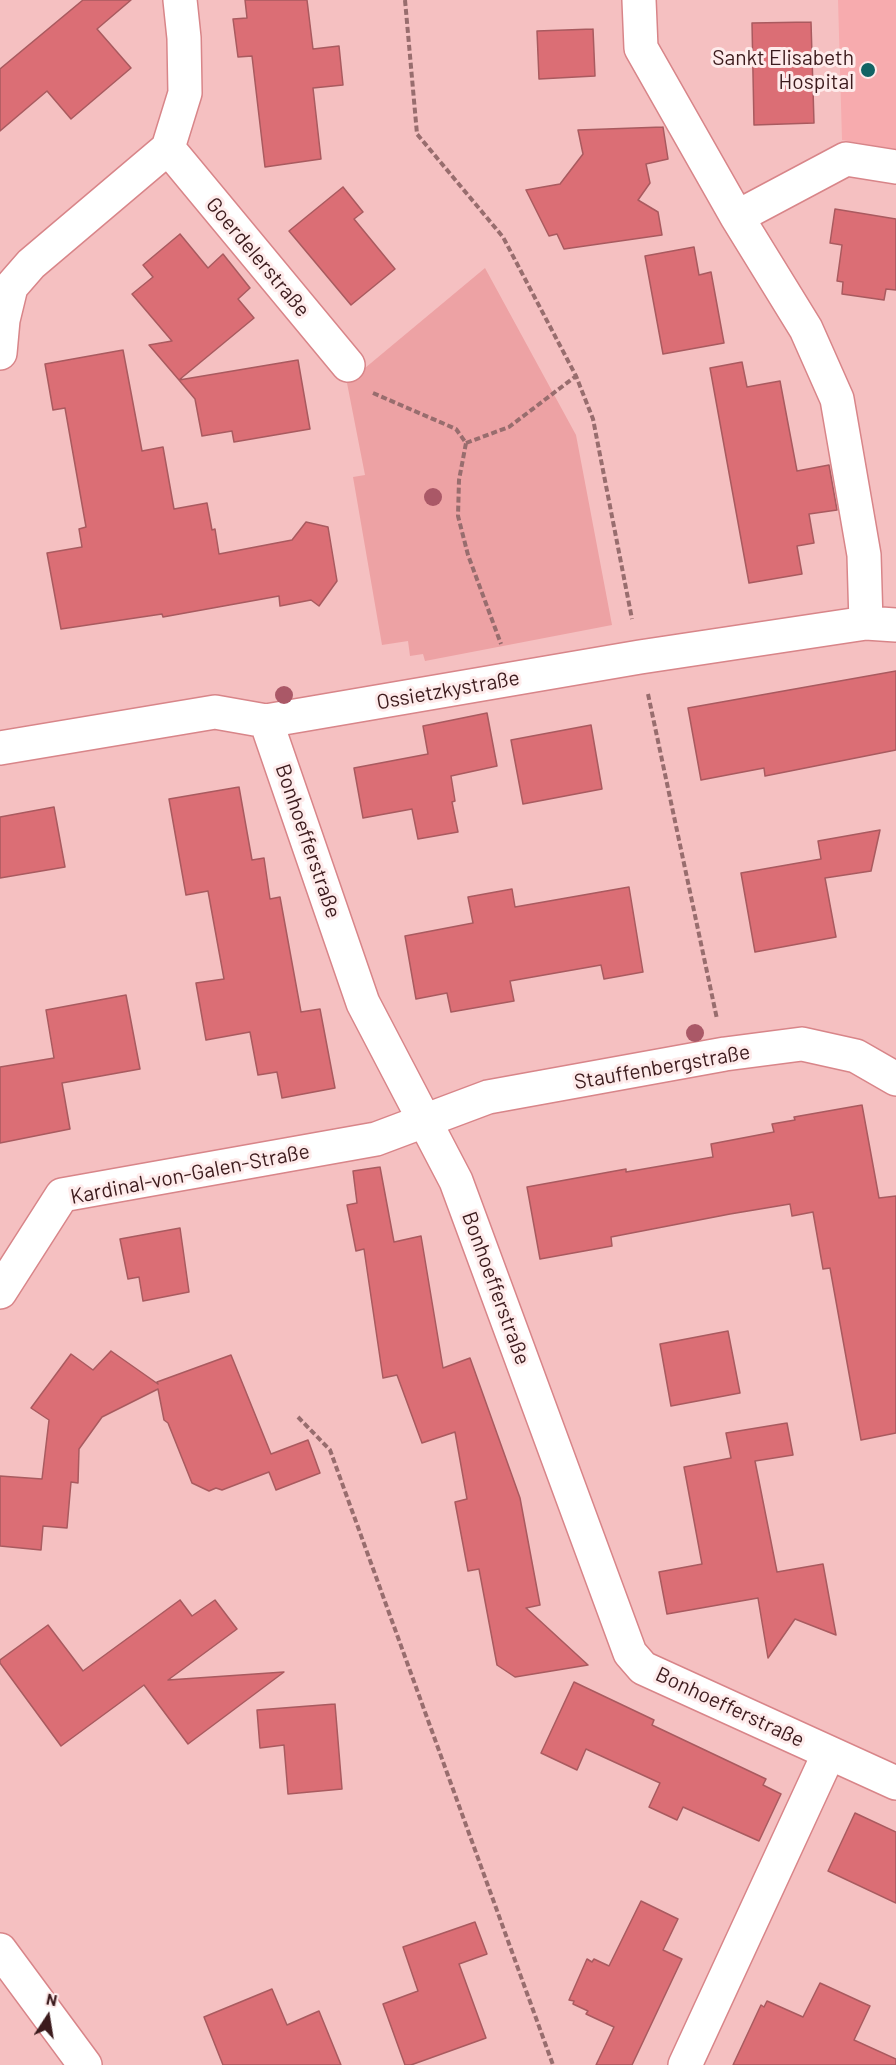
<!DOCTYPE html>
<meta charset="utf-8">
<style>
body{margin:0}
#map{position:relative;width:896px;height:2065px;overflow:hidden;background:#f5c0c1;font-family:Barlow,sans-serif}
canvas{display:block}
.north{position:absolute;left:18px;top:1987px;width:60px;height:60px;-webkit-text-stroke:4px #feebeb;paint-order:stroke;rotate:12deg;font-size:16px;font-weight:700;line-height:24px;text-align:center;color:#3c1b1d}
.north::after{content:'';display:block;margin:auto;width:21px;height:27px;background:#3c1b1d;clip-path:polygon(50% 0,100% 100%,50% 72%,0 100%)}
</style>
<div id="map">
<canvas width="896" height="2065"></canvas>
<div class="north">N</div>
</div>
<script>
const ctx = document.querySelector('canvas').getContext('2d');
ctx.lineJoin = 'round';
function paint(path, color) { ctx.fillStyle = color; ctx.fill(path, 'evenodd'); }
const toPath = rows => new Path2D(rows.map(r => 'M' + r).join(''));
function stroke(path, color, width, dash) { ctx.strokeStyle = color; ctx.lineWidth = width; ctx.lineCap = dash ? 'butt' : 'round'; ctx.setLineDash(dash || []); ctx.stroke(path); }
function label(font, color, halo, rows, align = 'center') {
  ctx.font = font + ' Barlow,sans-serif'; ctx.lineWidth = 6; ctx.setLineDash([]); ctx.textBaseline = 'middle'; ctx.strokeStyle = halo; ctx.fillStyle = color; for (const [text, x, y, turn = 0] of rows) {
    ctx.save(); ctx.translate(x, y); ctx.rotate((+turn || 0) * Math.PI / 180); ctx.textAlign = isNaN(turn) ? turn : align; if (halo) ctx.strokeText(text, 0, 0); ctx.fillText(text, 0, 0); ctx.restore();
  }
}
const built = toPath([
 [838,0,896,0,896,149,842,140]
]);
const green = toPath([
 [485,268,576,435,612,625,425,661,423,654,410,656,408,641,382,645,353,477,365,475,347,383]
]);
const building = toPath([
 [83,0,131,0,97,29,131,68,71,119,47,91,0,131,0,69,83,0],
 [245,0,307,0,313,49,339,46,343,85,313,88,321,159,265,167,252,56,238,57,233,19,247,18,245,0],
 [811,22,814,123,754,125,752,23,811,22],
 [593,29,595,76,539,79,537,31,593,29],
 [663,127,668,159,646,164,650,183,638,200,658,212,662,235,564,249,557,234,549,236,526,190,560,184,583,154,578,130,663,127],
 [343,187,363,212,354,219,395,269,351,305,289,231,343,187],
 [835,209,896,219,896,290,886,289,884,300,842,294,843,282,837,281,842,245,830,243,835,209],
 [180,234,208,268,223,254,250,288,238,299,254,318,179,380,149,345,172,341,132,294,153,277,143,265,180,234],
 [694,247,699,275,711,272,724,343,663,354,645,256,694,247],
 [123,350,142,451,163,447,174,509,207,503,212,530,215,529,219,554,292,540,306,522,328,527,337,581,319,606,311,600,280,606,279,596,163,617,162,614,61,629,47,553,82,547,79,529,86,527,65,408,53,410,45,364,123,350],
 [298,360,310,429,234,442,232,431,202,436,195,399,179,380,298,360],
 [742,362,747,387,780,381,797,471,829,465,837,510,809,514,814,543,797,546,802,574,749,583,710,368,742,362],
 [896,671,896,750,765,776,764,768,701,780,688,708,896,671],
 [487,713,497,766,451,776,455,801,452,802,458,832,418,839,412,809,363,818,354,768,428,754,423,726,487,713],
 [591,725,602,789,523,804,511,740,591,725],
 [239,787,252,860,264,858,270,899,280,897,301,1012,320,1009,335,1088,282,1098,277,1072,258,1075,250,1032,206,1040,196,983,224,979,208,891,186,895,169,799,239,787],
 [54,807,65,867,0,878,0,817,54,807],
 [880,830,871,871,825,878,836,937,755,952,741,873,821,859,818,841,880,830],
 [629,887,643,972,604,979,601,965,510,981,514,1001,451,1012,447,993,416,999,405,936,473,923,468,897,512,889,515,907,629,887],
 [126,995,140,1069,62,1083,70,1129,0,1143,0,1067,54,1058,46,1010,126,995],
 [862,1105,879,1198,896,1196,896,1433,861,1440,830,1268,823,1269,813,1212,792,1216,790,1204,730,1214,611,1237,612,1246,540,1259,527,1187,626,1169,626,1172,713,1157,711,1144,774,1132,772,1124,795,1120,794,1117,862,1105],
 [380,1167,394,1242,421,1236,443,1368,470,1358,520,1498,540,1605,526,1608,588,1665,515,1677,497,1665,479,1569,468,1571,455,1502,467,1499,455,1432,422,1443,397,1375,383,1378,364,1249,356,1251,347,1205,357,1203,353,1171,380,1167],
 [180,1228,189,1292,143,1301,139,1277,128,1279,120,1239,180,1228],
 [728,1331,740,1393,671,1406,660,1344,728,1331],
 [111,1351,158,1384,157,1382,231,1355,271,1454,308,1440,320,1473,276,1490,269,1472,222,1490,216,1488,209,1491,192,1483,168,1423,164,1420,158,1389,102,1417,79,1449,78,1483,71,1482,67,1528,43,1526,41,1550,0,1546,0,1476,42,1479,49,1420,31,1408,71,1354,93,1370,111,1351],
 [787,1423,793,1455,755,1461,777,1572,823,1564,836,1635,795,1619,768,1658,758,1598,667,1614,659,1572,702,1564,684,1467,731,1458,726,1433,787,1423],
 [180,1600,192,1616,215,1600,237,1629,168,1680,284,1672,188,1744,144,1685,61,1746,0,1663,0,1660,48,1625,83,1671,180,1600],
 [574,1682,654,1720,652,1725,766,1779,763,1785,781,1794,759,1841,683,1807,677,1820,649,1807,660,1783,586,1749,577,1770,541,1753,574,1682],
 [335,1704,342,1789,288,1794,284,1745,260,1748,257,1710,335,1704],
 [855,1813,896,1832,896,1903,828,1871,855,1813],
 [641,1901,678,1919,663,1950,682,1959,632,2065,596,2065,614,2027,586,2014,588,2011,573,2004,574,2001,569,2000,587,1959,592,1962,594,1959,609,1966,641,1901],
 [475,1922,487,1954,459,1964,486,2038,411,2065,405,2065,383,2004,418,1991,403,1947,475,1922],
 [820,1983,870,2006,854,2040,896,2059,896,2065,733,2065,761,2005,764,2007,767,2001,803,2017,820,1983],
 [272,1989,287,2025,319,2011,341,2065,223,2065,204,2017,272,1989]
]);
const path = toPath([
 [405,0,417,134,503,237,576,376,593,419,632,619],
 [373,393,456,429,466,443,459,480,458,516,468,555,501,644],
 [466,443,509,427,576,376],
 [648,694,717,1019],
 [298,1417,330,1450,553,2065]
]);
const minor = toPath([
 [639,0,641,48,737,217,806,329,837,399,864,555,866,623],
 [168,148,348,365],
 [737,217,846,159,896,167],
 [0,353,3,320,11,287,31,264,168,148,185,93,184,38,180,0],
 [266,721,363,1003,456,1181,630,1653,643,1668,896,1783],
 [0,748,215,712,266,721,640,657,866,623,896,625],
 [0,1292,62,1195,376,1139,488,1097,725,1054,802,1044,856,1056,896,1079],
 [0,1950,85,2065],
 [685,2065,829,1753]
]);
const trees = [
 [433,497],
 [284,695],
 [695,1033]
];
const markers = [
 [868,70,8,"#126364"]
];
const poiNames = [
 ["Sankt Elisabeth",854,58],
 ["Hospital",854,82]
];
const streetNames = [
 ["Goerdelerstraße",258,257,50],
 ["Ossietzkystraße",448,690,-10],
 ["Bonhoefferstraße",308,841,71],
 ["Stauffenbergstraße",662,1067,-10],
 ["Kardinal-von-Galen-Straße",190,1174,-11],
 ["Bonhoefferstraße",496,1288,70],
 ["Bonhoefferstraße",730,1707,25]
];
paint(built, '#f7abae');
paint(green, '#eda2a4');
paint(building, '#db6e75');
stroke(building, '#a95a5f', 1.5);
stroke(minor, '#d88589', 36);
stroke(path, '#986d6e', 4, [6, 3]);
stroke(minor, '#fff', 33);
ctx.fillStyle = '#aa5867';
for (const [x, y] of trees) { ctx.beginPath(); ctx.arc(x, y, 9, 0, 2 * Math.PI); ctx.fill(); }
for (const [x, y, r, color] of markers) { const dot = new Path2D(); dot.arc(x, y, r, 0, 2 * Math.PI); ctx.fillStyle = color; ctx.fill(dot); stroke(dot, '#feebeb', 2); }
label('21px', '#3c1b1d', '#feebeb', poiNames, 'right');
label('21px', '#3c1b1d', '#feebeb', streetNames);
</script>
